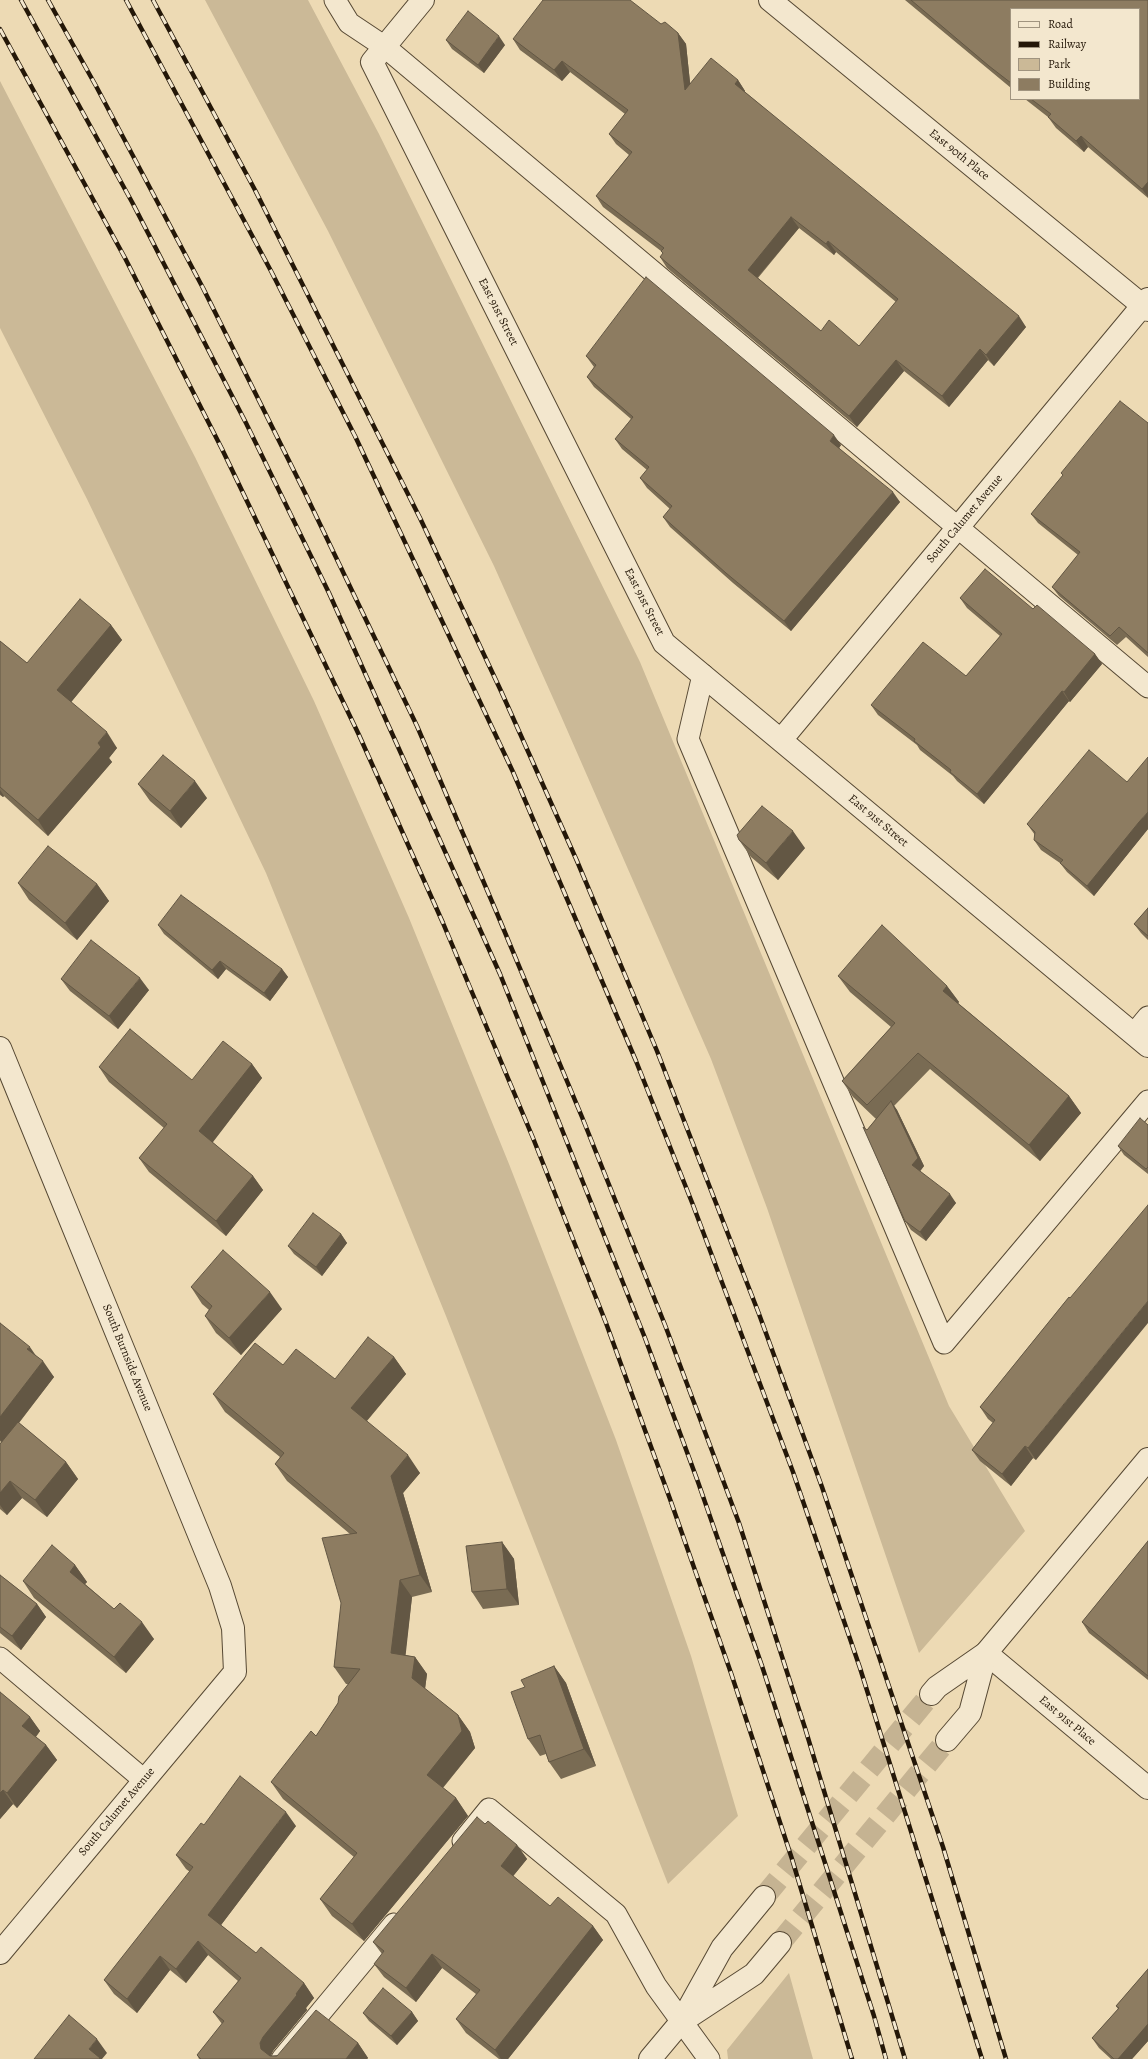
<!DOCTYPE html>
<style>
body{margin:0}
#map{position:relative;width:1148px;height:2059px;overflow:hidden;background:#eddab4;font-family:Alegreya,serif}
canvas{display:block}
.legend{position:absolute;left:1010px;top:8px;width:130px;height:92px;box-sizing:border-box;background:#f3e7ce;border:1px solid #a0947f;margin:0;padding:5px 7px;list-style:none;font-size:12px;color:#241708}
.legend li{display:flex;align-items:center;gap:8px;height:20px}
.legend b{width:20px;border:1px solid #a0947f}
</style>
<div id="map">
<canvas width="1148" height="2059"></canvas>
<ul class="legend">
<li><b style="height:5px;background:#f3e7ce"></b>Road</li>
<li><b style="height:5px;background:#241708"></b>Railway</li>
<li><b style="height:11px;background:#cbb997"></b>Park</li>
<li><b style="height:11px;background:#8d7c61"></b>Building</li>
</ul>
</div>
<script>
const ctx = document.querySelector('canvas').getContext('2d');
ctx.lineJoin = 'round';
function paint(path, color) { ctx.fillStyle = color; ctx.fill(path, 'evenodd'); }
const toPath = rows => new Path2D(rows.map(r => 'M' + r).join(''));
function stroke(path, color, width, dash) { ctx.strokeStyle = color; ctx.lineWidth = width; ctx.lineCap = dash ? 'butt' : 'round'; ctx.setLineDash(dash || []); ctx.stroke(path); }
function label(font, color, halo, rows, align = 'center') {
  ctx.font = font + ' Alegreya,serif'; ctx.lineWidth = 3; ctx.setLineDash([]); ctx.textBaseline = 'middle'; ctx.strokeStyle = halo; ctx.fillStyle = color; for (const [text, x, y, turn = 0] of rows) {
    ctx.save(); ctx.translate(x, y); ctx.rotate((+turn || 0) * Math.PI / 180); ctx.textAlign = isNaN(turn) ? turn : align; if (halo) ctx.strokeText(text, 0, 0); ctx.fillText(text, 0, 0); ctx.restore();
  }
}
const green = toPath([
 [205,0,308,0,379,134,640,662,949,1406,1025,1531,919,1653,767,1208,711,1059,561,716,494,566,328,231],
 [0,81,195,457,314,701,409,918,509,1164,616,1440,691,1656,738,1816,668,1884,446,1316,266,873,87,499,0,328],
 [789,1973,813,2059,728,2059,727,2050]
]);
const tertiaryTunnel = toPath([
 [764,1897,931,1694],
 [780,1943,947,1740]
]);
const service = toPath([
 [335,0,349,23,385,47,1148,687],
 [703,675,688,739,944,1343,1148,1101],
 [1134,1034,1148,1017],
 [0,1658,144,1780],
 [463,1841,489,1809,616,1914,656,1986,709,2059],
 [282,2059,394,1924]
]);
const minor = toPath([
 [423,0,372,62,664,643,1148,1046],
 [770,0,1148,310],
 [781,740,1148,299],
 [0,1048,220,1586,233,1628,235,1672,0,1953],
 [986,1653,1148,1788]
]);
const tertiary = toPath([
 [931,1694,937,1687,986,1653,1148,1459],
 [947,1740,970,1713,986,1653],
 [684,2020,754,1974,780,1943],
 [650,2059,681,2022,722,1948,764,1897]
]);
const rail = toPath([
 [21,0,132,202,246,423,329,593,500,974,645,1338,698,1482,762,1666,874,2016,886,2059],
 [48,0,96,86,203,288,306,495,417,726,496,911,582,1117,665,1325,739,1523,805,1728,905,2059],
 [126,0,271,271,355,436,513,772,636,1061,693,1205,793,1472,860,1668,982,2059],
 [153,0,255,190,420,518,501,691,577,861,657,1051,759,1314,822,1487,943,1847,1006,2059],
 [0,29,125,258,222,449,359,735,443,923,533,1138,606,1323,670,1499,731,1673,792,1859,852,2059]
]);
const wall = toPath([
 [905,0,1148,0,1148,198,1088,147,1084,152,1056,128,1048,117,1025,99,1139,99,1011,9,1011,88],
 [661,24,678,33,686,44,690,83,738,80,745,91,745,92,1026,327,994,366,988,360,949,407,904,371,857,427,667,268,660,257,663,254,661,251,603,207,596,196,629,155,616,144,609,134,625,114,570,72,562,81,520,50,513,39],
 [799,228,834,255,836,252,896,302,859,346,821,331,758,278],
 [446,40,505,45,484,73,452,49],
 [586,356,841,445,839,448,900,502,791,631,733,583,670,527,663,517,670,509,647,488,640,478,647,470,622,449,615,439,631,419,594,387,587,377,594,367],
 [1148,423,1148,657,1126,637,1117,645,1059,596,1052,587,1078,555,1038,523,1031,514,1063,475,1061,473],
 [960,598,1033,609,1095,654,1102,664,1070,702,1069,701,984,804,957,781,953,776,920,750,917,745,878,715,871,705,966,676,1000,636,967,608],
 [111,625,122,640,71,702,117,748,109,758,112,762,48,836,4,796,3,797,0,795,0,641,27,663],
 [1127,782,1148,829,1094,896,1067,872,1060,863,1041,850,1034,840,1035,835,1027,824],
 [138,784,207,798,181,828,150,801],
 [739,840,805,848,778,880,751,857],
 [18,883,97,884,109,901,77,940,29,900],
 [1148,908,1148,940,1141,933,1134,924],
 [158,925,282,969,288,977,270,1001,226,969,218,979,164,934],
 [838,976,947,986,959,1002,958,1003,1069,1096,1081,1113,1040,1161,930,1069,894,1106,897,1110,924,1166,920,1171,956,1203,926,1241,911,1230,905,1221,867,1130,876,1119,853,1097,842,1081,891,1027,850,992],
 [61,979,149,990,118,1029,70,991],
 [252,1064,262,1078,212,1142,253,1176,263,1190,226,1236,149,1172,139,1158,164,1128,109,1082,99,1067,192,1080],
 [1148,1125,1148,1174,1124,1155,1118,1146],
 [341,1234,347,1243,322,1276,294,1254,288,1246],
 [191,1287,282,1309,241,1355,216,1333,205,1316,209,1310,202,1304],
 [1069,1297,1036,1460,1033,1458,1011,1486,980,1461,972,1450,993,1423,988,1419,980,1407],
 [0,1323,36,1356,54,1377,19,1423,66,1462,78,1479,47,1517,22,1498,7,1515,0,1509,0,1444,1,1442,0,1441],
 [394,1357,406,1374,367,1421,420,1473,403,1493,432,1592,412,1597,405,1655,415,1657,427,1674,425,1689,458,1715,470,1732,475,1748,443,1788,456,1798,468,1816,364,1941,332,1916,320,1899,354,1857,283,1799,271,1782,316,1736,338,1703,348,1684,346,1684,334,1667,350,1534,287,1481,275,1464,280,1457,225,1412,213,1394,283,1365,335,1379],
 [1148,1541,1148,1680,1089,1633,1082,1622],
 [502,1542,514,1559,519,1605,483,1609,472,1592],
 [75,1565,87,1582,85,1584,114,1609,154,1639,126,1673,34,1598,23,1581],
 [0,1575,37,1604,46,1617,21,1650,0,1633],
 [554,1666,566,1683,596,1766,561,1779,549,1762,546,1754,540,1756,528,1739,525,1687],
 [0,1692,30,1717,40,1731,36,1737,46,1745,57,1760,17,1808,13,1804,0,1819],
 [485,1824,517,1845,527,1859,513,1876,550,1906,593,1926,603,1940,508,2059,499,2059,466,2033,456,2019,476,1994,442,1968,416,2002,384,1977,374,1964,382,1954,373,1942],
 [204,1825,296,1826,221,1925,256,1953,304,1983,314,1998,306,2008,307,2010,273,2051,271,2056,358,2043,368,2058,367,2059,199,2059,197,2055,222,2024,213,2012,238,1981,208,1955,186,1983,170,1970,137,2013,114,1994,104,1980,190,1872,186,1869,176,1855],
 [1148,1969,1148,2041,1132,2059,1111,2059,1099,2048,1092,2038,1118,2009,1116,2006],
 [412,2012,418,2021,397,2045,369,2021,363,2013]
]);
const shadedWall = toPath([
 [678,33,686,44,692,101,685,90],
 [499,36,505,45,484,73,478,65],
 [562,61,570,72,562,81,554,70],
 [738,80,745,91,743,95,735,84],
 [1081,136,1088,147,1084,152,1076,141],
 [1148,182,1148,197,1142,189],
 [791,217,799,228,755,280,748,270],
 [828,241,836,252,834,255,826,244],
 [1019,316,1026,327,994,366,986,355],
 [980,349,988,360,949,407,942,396],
 [896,360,904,371,857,427,849,416],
 [834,435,841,445,837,451,830,441],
 [893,492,900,502,791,631,784,621],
 [111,625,122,640,68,706,57,690],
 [1095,654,1102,664,1070,702,1064,692],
 [1062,691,1069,701,984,804,977,794],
 [107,732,117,748,109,758,112,762,48,836,38,820],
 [195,781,207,798,181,828,170,811],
 [0,790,4,796,3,797,0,794],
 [1148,812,1148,829,1094,896,1087,886,1139,822],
 [793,831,805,848,778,880,766,863],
 [97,884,109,901,77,940,65,923],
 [220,961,226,969,218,979,212,970],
 [282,969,288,977,270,1001,264,993],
 [140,978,149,990,118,1029,109,1016],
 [947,986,959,1002,955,1007,943,991],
 [252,1064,262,1078,210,1146,199,1131],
 [1069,1096,1081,1113,1040,1161,1029,1145],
 [891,1101,897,1110,924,1166,918,1174,912,1165],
 [253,1176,263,1190,226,1236,216,1221],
 [950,1194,956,1203,926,1241,920,1232],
 [341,1234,347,1243,322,1276,316,1267],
 [270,1292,282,1309,241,1355,229,1338],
 [1148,1301,1148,1323,1036,1460,1028,1448],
 [30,1347,41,1363,27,1349],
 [394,1357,406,1374,363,1425,351,1408],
 [43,1361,54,1377,3,1443,0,1440,0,1417],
 [1025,1446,1033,1458,1011,1486,1002,1474],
 [408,1455,420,1473,403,1493,432,1592,420,1575,391,1476],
 [66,1462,78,1479,47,1517,35,1500],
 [10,1481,22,1498,7,1515,0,1505,0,1493],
 [502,1542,514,1559,519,1605,507,1589],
 [75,1565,87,1582,81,1588,70,1572],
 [400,1580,412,1597,404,1670,391,1653],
 [37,1604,46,1617,21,1650,12,1636],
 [142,1622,154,1639,126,1673,114,1657],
 [415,1657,427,1674,424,1696,412,1678],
 [554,1666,566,1683,596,1766,584,1749],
 [458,1715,470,1732,475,1748,439,1792,427,1775],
 [30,1717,40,1731,33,1740,22,1726],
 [46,1745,57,1760,17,1808,7,1793],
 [3,1790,13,1804,0,1819,0,1793],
 [456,1798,468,1816,364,1941,352,1924],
 [286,1812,296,1826,218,1929,208,1915],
 [517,1845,527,1859,510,1880,501,1866],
 [593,1926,603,1940,508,2059,501,2059,495,2050],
 [198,1941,208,1955,186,1983,176,1969],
 [432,1954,442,1968,416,2002,406,1988],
 [160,1956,170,1970,137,2013,127,1999],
 [304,1983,314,1998,306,2008,307,2010,273,2051,270,2057,261,2049,260,2043,263,2037],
 [412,2012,418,2021,397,2045,391,2036],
 [1148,2024,1148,2041,1132,2059,1118,2059],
 [97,2039,107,2053,102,2059,95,2059,89,2049],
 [358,2043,368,2058,367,2059,346,2059]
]);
const building = toPath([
 [543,0,630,0,661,24,665,22,678,33,685,90,711,58,738,80,735,84,1019,316,986,355,980,349,942,396,896,360,849,416,660,257,663,253,661,251,664,248,596,196,632,152,609,134,628,110,562,61,554,70,513,39,543,0],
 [791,217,826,244,828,241,898,299,859,346,829,320,821,331,748,270,791,217],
 [911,0,1148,0,1148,182,1142,189,1081,136,1076,141,1048,117,1051,114,1031,99,1139,99,1139,9,1011,9,1011,83,989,66,911,0],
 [468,11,499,36,478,65,446,40,468,11],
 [646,277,834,435,830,441,893,492,784,621,726,573,663,517,672,506,640,478,649,467,615,439,633,417,587,377,596,365,586,356,646,277],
 [1120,401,1148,423,1148,653,1119,627,1110,636,1052,587,1080,552,1031,514,1063,475,1061,473,1120,401],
 [985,569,1033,609,1037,605,1095,654,1064,692,1062,691,977,794,950,772,951,770,914,741,915,739,871,705,923,642,966,676,1002,634,960,598,985,569],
 [80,599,111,625,57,690,107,732,98,743,101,747,38,820,0,787,0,641,27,663,80,599],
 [1089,750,1127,782,1148,757,1148,812,1139,822,1087,886,1060,863,1063,860,1034,840,1035,832,1027,824,1089,750],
 [163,755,195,781,170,811,138,784,163,755],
 [762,806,793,831,766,863,739,840,737,835,762,806],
 [48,846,97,884,65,923,18,883,48,846],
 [181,895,282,969,264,993,220,961,212,970,158,925,181,895],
 [1148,908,1148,936,1134,924,1148,908],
 [882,925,947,986,943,991,1069,1096,1029,1145,918,1053,867,1105,842,1081,895,1023,838,976,882,925],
 [91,940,140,978,109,1016,61,979,91,940],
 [130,1029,192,1080,223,1041,252,1064,199,1131,253,1176,216,1221,139,1158,167,1124,99,1067,130,1029],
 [891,1101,918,1158,912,1165,950,1194,920,1232,905,1221,863,1127,867,1130,891,1101],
 [1140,1118,1148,1125,1148,1167,1146,1169,1118,1146,1140,1118],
 [1148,1205,1148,1301,1028,1448,1025,1446,1002,1474,972,1450,995,1420,980,1407,1069,1297,1070,1298,1148,1205],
 [313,1213,341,1234,316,1267,288,1246,313,1213],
 [223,1250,270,1292,229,1338,205,1316,212,1306,191,1287,223,1250],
 [0,1323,30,1347,27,1349,43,1361,0,1417,0,1323],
 [368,1337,394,1357,351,1408,408,1455,391,1476,420,1575,400,1580,391,1653,415,1657,412,1678,458,1715,462,1731,427,1775,456,1798,352,1924,320,1899,357,1853,271,1782,311,1731,316,1736,338,1703,339,1696,360,1669,334,1667,341,1603,322,1538,357,1533,275,1464,284,1453,213,1394,255,1343,283,1365,296,1349,335,1379,368,1337],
 [18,1422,66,1462,35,1500,10,1481,0,1493,0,1444,18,1422],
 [1148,1541,1148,1676,1082,1622,1148,1541],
 [502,1542,507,1589,472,1592,466,1546,502,1542],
 [52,1545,75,1565,70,1572,114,1609,120,1603,142,1622,114,1657,23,1581,52,1545],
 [0,1575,37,1604,12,1636,0,1627,0,1575],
 [554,1666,584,1749,549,1762,540,1735,528,1739,511,1692,525,1687,521,1680,554,1666],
 [0,1692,30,1717,22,1726,46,1745,7,1793,3,1790,0,1793,0,1692],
 [240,1776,286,1812,208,1915,256,1953,261,1947,304,1983,296,1994,297,1995,263,2037,260,2043,261,2049,270,2056,277,2056,316,2010,358,2043,346,2059,201,2059,197,2055,224,2021,213,2012,241,1978,198,1941,176,1969,160,1956,127,1999,104,1980,193,1867,176,1855,201,1823,204,1825,240,1776],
 [477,1817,485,1824,488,1821,517,1845,501,1866,550,1906,558,1897,593,1926,495,2050,456,2019,480,1990,432,1954,406,1988,374,1964,384,1951,373,1942,477,1817],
 [1148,1969,1148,2024,1118,2059,1114,2059,1092,2038,1119,2008,1116,2006,1148,1969],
 [383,1988,412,2012,391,2036,363,2013,383,1988],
 [69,2015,97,2039,89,2049,100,2058,99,2059,34,2059,69,2015]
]);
const streetNames = [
 ["East 90th Place",959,155,39],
 ["East 91st Street",498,312,63],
 ["South Calumet Avenue",965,519,-50],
 ["East 91st Street",644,602,63],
 ["East 91st Street",878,821,40],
 ["South Burnside Avenue",127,1358,68],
 ["East 91st Place",1067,1721,40],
 ["South Calumet Avenue",117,1812,-50]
];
paint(green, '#cbb997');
stroke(tertiaryTunnel, '#c5b392', 22, [22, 11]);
stroke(service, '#564833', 23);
stroke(minor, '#564833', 24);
stroke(tertiary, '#564833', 24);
stroke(service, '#f3e7ce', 21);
stroke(minor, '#f3e7ce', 22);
stroke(tertiary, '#f3e7ce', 22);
stroke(rail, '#241708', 4.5);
stroke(rail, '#f3e7ce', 3, [9]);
paint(wall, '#796b53');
paint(shadedWall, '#635744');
paint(building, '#8d7c61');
stroke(building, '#635744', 1);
label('12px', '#241708', '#f3e7ce', streetNames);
</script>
